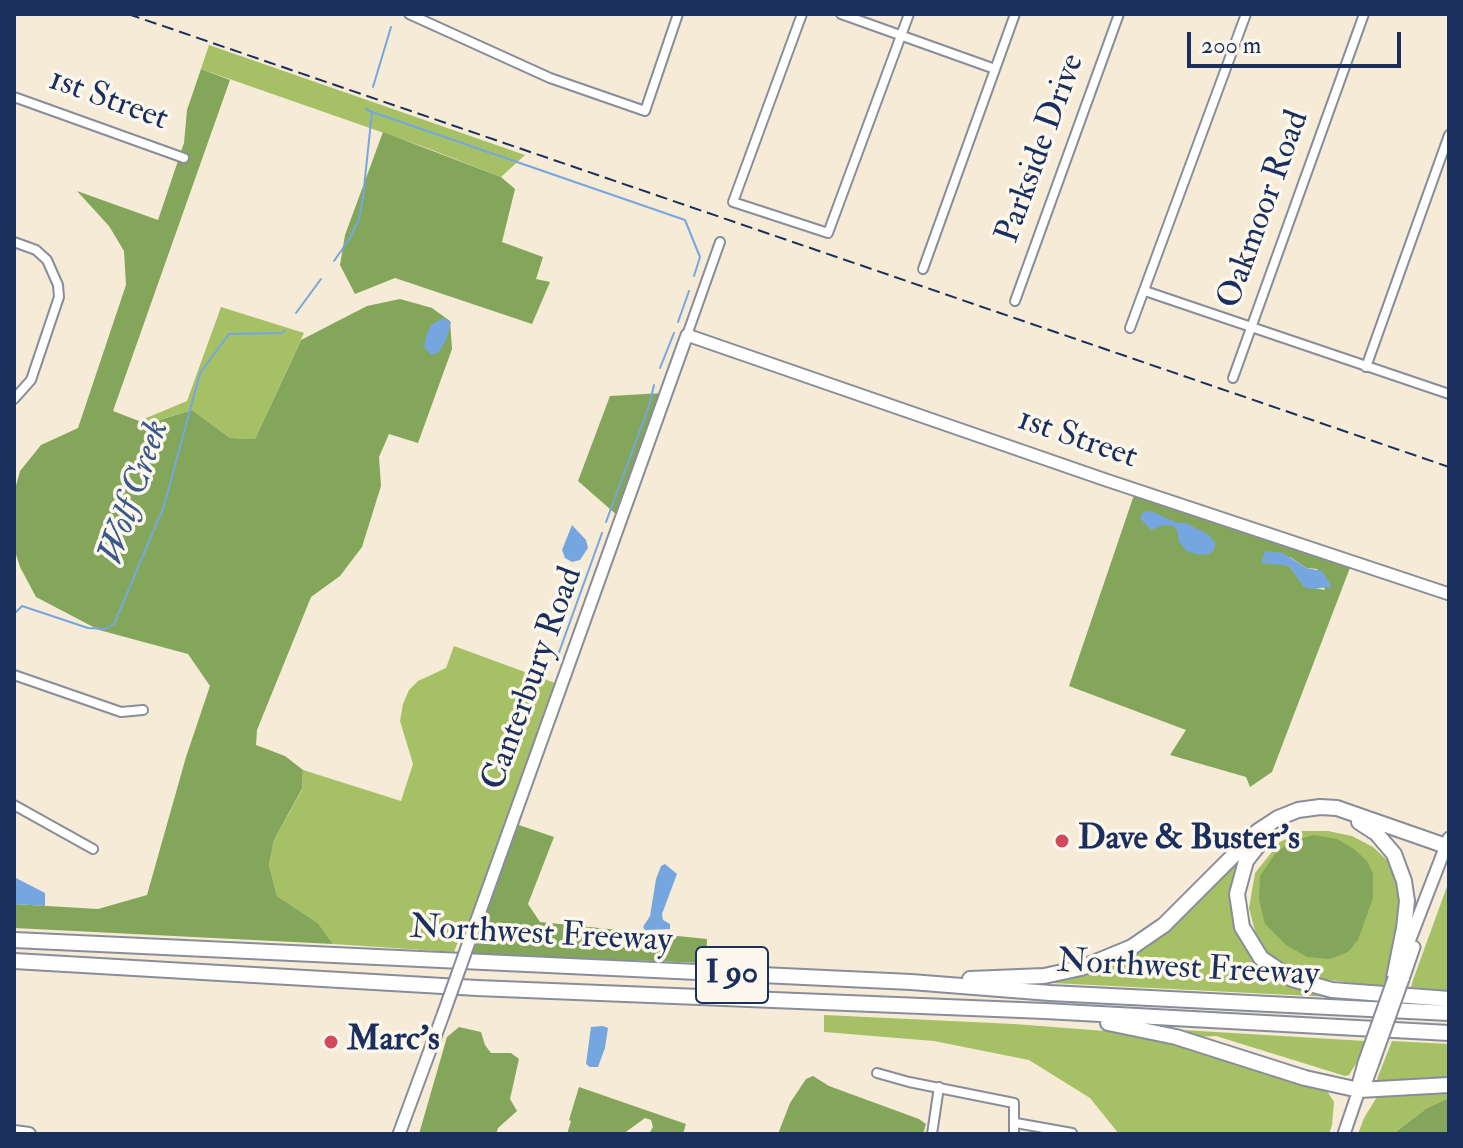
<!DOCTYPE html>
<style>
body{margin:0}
#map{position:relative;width:1463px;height:1148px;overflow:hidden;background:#f5ebd6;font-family:"IM FELL Double Pica",serif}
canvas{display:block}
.frame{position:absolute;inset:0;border:16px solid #1b2f5e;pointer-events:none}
.scale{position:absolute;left:1187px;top:32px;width:214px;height:36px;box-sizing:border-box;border:4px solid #1b2f5e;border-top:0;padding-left:10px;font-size:24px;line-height:28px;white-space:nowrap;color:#1b2f5e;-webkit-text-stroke:6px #fbf7ec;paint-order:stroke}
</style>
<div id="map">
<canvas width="1463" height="1148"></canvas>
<div class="frame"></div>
<div class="scale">200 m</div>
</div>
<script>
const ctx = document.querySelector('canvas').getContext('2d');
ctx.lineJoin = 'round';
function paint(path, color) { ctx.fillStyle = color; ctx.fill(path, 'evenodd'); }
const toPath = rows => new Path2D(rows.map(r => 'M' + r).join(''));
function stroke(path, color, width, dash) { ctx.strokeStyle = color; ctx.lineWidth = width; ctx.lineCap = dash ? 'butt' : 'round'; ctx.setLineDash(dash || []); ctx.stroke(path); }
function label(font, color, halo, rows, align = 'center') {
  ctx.font = font + ' "IM FELL Double Pica",serif'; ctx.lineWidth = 7; ctx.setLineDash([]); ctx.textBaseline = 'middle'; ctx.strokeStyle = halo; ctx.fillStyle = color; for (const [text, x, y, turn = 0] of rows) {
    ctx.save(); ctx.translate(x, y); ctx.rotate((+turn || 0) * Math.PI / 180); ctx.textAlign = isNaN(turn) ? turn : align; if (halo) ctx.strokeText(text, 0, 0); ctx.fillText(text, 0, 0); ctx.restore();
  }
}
const green = toPath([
 [209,45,525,155,501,177,427,148,201,69],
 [221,307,304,333,255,439,230,438,192,410,142,425,139,421,187,401],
 [454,646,555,683,468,926,464,926,454,952,333,944,318,923,277,896,269,865,274,840,302,790,303,770,401,801,413,764,400,721,403,704,409,690,418,681,446,668],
 [1302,831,1328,831,1352,836,1373,847,1387,860,1398,880,1404,903,1395,955,1384,987,1307,977,1287,968,1267,952,1256,935,1249,908,1255,873,1280,842],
 [1248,844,1238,873,1248,947,1331,994,1331,997,1032,982,1129,952],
 [1449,881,1449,991,1411,987,1413,980],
 [824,1015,1014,1024,1118,1032,1196,1048,1217,1058,1327,1091,1334,1102,1332,1125,1329,1134,1119,1134,1090,1098,1029,1060,934,1041,824,1032],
 [1166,1029,1365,1041,1357,1062,1349,1075,1345,1076,1216,1036,1197,1037],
 [1392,1041,1449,1044,1449,1080,1381,1084,1377,1079],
 [1449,1088,1449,1098,1427,1108,1393,1134,1358,1134,1364,1118,1377,1097]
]);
const forest = toPath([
 [201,69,230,80,113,411,139,421,143,425,192,410,230,438,255,439,301,340,367,306,400,299,432,308,450,321,452,349,418,443,389,434,379,457,381,486,362,547,340,576,311,597,257,730,256,745,285,756,303,770,302,789,274,840,269,865,277,896,318,923,333,944,14,928,14,904,98,909,147,895,186,757,210,686,188,654,99,630,36,597,20,567,14,548,14,493,20,471,41,445,78,428,126,285,124,251,109,226,77,191,158,220,184,143,187,110],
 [383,132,501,177,515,189,502,242,543,257,536,279,550,282,532,324,395,278,355,294,340,265,345,235],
 [663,393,618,516,578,481,610,396],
 [1135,492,1351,565,1272,772,1250,787,1246,777,1170,755,1186,730,1069,686],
 [1290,557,1306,568,1317,569,1325,590,1304,586,1289,566,1262,558],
 [513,823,554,837,528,904,540,922,707,939,706,963,468,954],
 [1314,835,1337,839,1354,849,1367,861,1373,874,1373,898,1358,940,1348,952,1330,959,1307,957,1286,945,1265,924,1259,900,1260,876,1275,854,1291,841],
 [459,1027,481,1032,485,1045,491,1053,511,1053,519,1059,510,1099,517,1111,498,1128,496,1134,419,1134,447,1037],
 [813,1076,829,1086,919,1119,926,1124,923,1134,778,1134,790,1103,806,1079],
 [579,1087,686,1124,683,1134,649,1134,653,1127,651,1120,645,1118,623,1134,567,1134,571,1121,569,1120],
 [1449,1098,1449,1134,1393,1134,1427,1108]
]);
const water = toPath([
 [443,318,451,322,446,340,438,353,431,355,424,347,426,336,431,325],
 [1151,511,1177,523,1186,523,1209,535,1215,543,1214,550,1209,554,1199,555,1187,551,1179,542,1177,530,1173,526,1164,525,1151,530,1140,518,1143,512],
 [572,525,586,540,588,548,580,560,572,562,565,558,562,550],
 [1265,551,1283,553,1306,568,1322,571,1332,587,1310,589,1304,587,1289,566,1261,563],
 [665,864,677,874,662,914,663,920,670,924,670,929,645,930,643,927,650,916,656,879,661,866],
 [14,877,45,893,45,906,14,904],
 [603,1026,608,1028,605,1048,598,1067,590,1067,586,1064,591,1027]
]);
const stream = toPath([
 [373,87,391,27],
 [372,112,685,220,700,257,694,276],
 [334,261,350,238,359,219,363,197,372,112,366,109],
 [296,313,321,279],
 [678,322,689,291],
 [660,368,674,333],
 [606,522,649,406,654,385],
 [14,614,22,606,88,628,105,629,114,624,164,506,200,373,229,334,282,333,285,331],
 [557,658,602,533],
 [1446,1134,1449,1128]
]);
const street = toPath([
 [409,14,550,78,645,111,678,14],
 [802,14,733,202,828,233,909,14],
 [841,14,995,69],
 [14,97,184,158],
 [14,242,36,250,47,260,58,285,59,297,31,380,14,399],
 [923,269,1015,14],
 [1145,291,1449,394],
 [1015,301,1119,14],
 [1130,328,1246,14],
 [687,335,720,242],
 [1366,367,1449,135],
 [1233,378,1364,14],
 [14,675,121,712,143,710],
 [14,805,93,849],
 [877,1073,909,1082,1014,1103,1014,1134],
 [1016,1123,1072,1133],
 [932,1134,939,1087]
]);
const secondary = toPath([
 [474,928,687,335,1106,480,1449,594],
 [1403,957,1449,838],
 [1403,979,1414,947],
 [1359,1090,1366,1082,1373,1063],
 [399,1134,443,1015],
 [1344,1134,1359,1090,1359,1081,1364,1063]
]);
const primary = toPath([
 [14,1132,29,1134]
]);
const highway = toPath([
 [1359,822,1376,833,1394,854,1404,881,1407,901,1404,928,1394,978],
 [1267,834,1246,861,1237,894,1242,927,1261,958,1292,979,1332,990,1449,999],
 [14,940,911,982,1050,993,1449,1013],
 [14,961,477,988,1045,1011,1449,1033],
 [970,979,1044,976,1081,968,1132,947,1164,925,1258,831,1278,818,1298,810,1320,807,1337,808,1446,846],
 [1108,1023,1176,1037,1305,1078,1359,1090,1449,1085]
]);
const rail = toPath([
 [128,14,1449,467]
]);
const secondaryBridge = toPath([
 [443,1015,474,928],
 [1364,1063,1394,978],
 [1373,1063,1403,979]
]);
const markers = [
 [1062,841,8,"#d1495b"],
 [331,1042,8,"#d1495b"]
];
const shields = [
 [732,975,72]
];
const shieldNames = [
 ["I 90",732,975]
];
const streetNames = [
 ["1st Street",108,101,20],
 ["Parkside Drive",1042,149,-70],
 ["Oakmoor Road",1265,210,-70],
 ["1st Street",1077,440,19],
 ["Canterbury Road",534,679,-70],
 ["Northwest Freeway",541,936,3],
 ["Northwest Freeway",1188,970,3]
];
const poiNames = [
 ["Dave & Buster's",1078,841],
 ["Marc's",347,1042]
];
const waterNames = [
 ["Wolf Creek",136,493,-71]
];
paint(green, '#a6c066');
paint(forest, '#84a65b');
paint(water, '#76a6e0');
stroke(stream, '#76a6e0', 2);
stroke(street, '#888d9a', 12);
stroke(secondary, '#888d9a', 15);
stroke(primary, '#888d9a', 16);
stroke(highway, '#888d9a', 18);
stroke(street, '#fff', 8);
stroke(secondary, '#fff', 11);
stroke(primary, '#fff', 12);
stroke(highway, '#fff', 14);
stroke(rail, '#1b2f5e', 2, [12, 6]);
stroke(secondaryBridge, '#888d9a', 15, []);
stroke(secondaryBridge, '#fff', 11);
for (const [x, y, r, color] of markers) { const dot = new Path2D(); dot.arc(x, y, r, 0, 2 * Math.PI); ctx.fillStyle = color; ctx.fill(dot); stroke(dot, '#fbf7ec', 3); }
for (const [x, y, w] of shields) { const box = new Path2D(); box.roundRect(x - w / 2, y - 28, w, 56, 6); ctx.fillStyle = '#fbf7ec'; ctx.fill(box); stroke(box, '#1b2f5e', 2); }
label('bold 32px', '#1b2f5e', null, shieldNames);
label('34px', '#1b2f5e', '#fbf7ec', streetNames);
label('bold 34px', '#1b2f5e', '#fbf7ec', poiNames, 'left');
label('italic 36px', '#3b598c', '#fbf7ec', waterNames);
</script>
